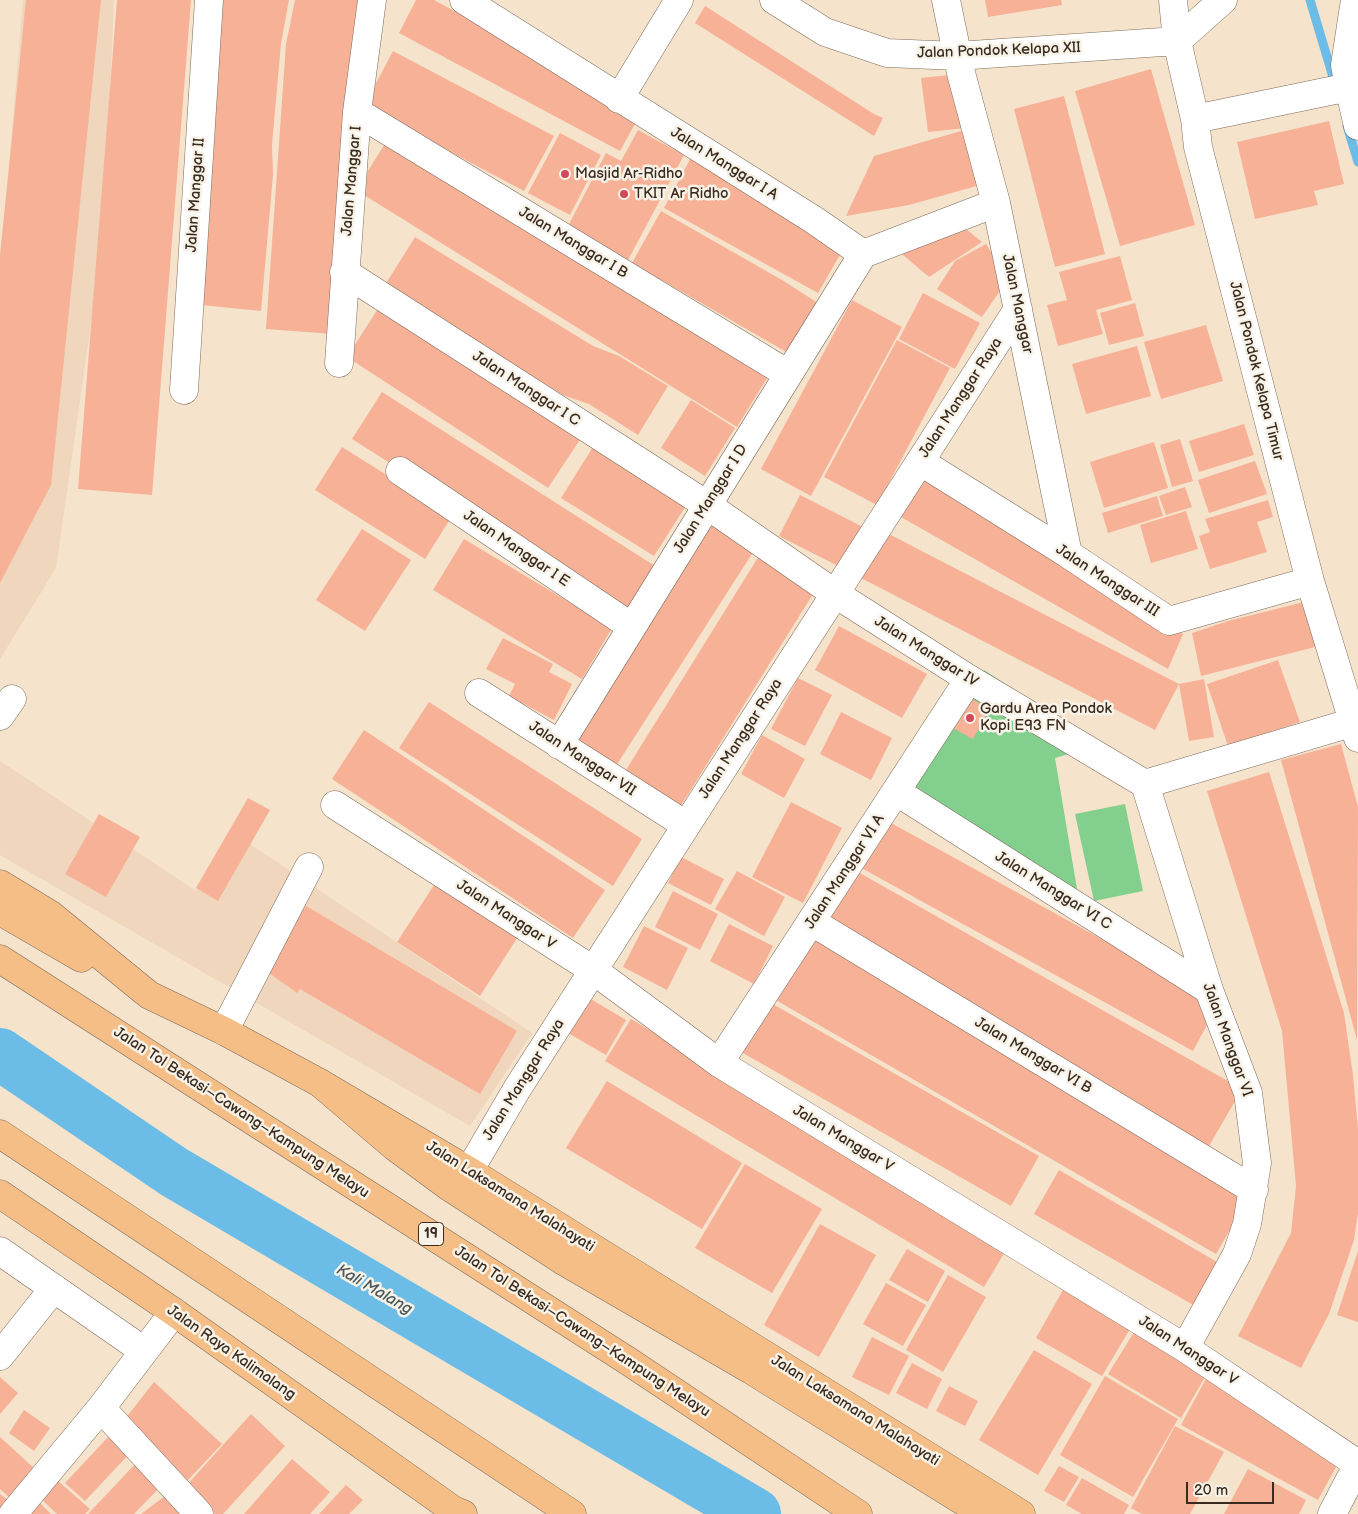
<!DOCTYPE html>
<meta charset="utf-8">
<style>
body{margin:0}
#map{position:relative;width:1358px;height:1514px;overflow:hidden;background:#f5e3cc;font-family:"Balsamiq Sans",sans-serif}
canvas{display:block}
.scale{position:absolute;left:1186px;top:1482px;width:88px;height:22px;box-sizing:border-box;border:2px solid #3b2a1e;border-top:0;padding-left:6px;font-size:15px;line-height:18px;white-space:nowrap;color:#3b2a1e;-webkit-text-stroke:4px #f7f3e8;paint-order:stroke}
</style>
<div id="map">
<canvas width="1358" height="1514"></canvas>
<div class="scale">20 m</div>
</div>
<script>
const ctx = document.querySelector('canvas').getContext('2d');
ctx.lineJoin = 'round';
function paint(path, color) { ctx.fillStyle = color; ctx.fill(path, 'evenodd'); }
const toPath = rows => new Path2D(rows.map(r => 'M' + r).join(''));
function stroke(path, color, width, dash) { ctx.strokeStyle = color; ctx.lineWidth = width; ctx.lineCap = dash ? 'butt' : 'round'; ctx.setLineDash(dash || []); ctx.stroke(path); }
function label(font, color, halo, rows, align = 'center') {
  ctx.font = font + ' "Balsamiq Sans",sans-serif'; ctx.lineWidth = 5; ctx.setLineDash([]); ctx.textBaseline = 'middle'; ctx.strokeStyle = halo; ctx.fillStyle = color; for (const [text, x, y, turn = 0] of rows) {
    ctx.save(); ctx.translate(x, y); ctx.rotate((+turn || 0) * Math.PI / 180); ctx.textAlign = isNaN(turn) ? turn : align; if (halo) ctx.strokeText(text, 0, 0); ctx.fillText(text, 0, 0); ctx.restore();
  }
}
const built = toPath([
 [23,0,114,0,104,233,56,568,0,659,0,274],
 [0,761,196,891,241,838,532,1033,470,1126,0,855]
]);
const green = toPath([
 [984,670,1099,745,1055,758,1078,895,907,788],
 [1125,804,1143,891,1094,901,1075,814]
]);
const stream = toPath([
 [1310,0,1336,87],
 [1347,126,1358,162]
]);
const river = toPath([
 [0,1054,174,1172,755,1514]
]);
const building = toPath([
 [26,0,101,0,51,485,0,583,0,255],
 [117,0,191,0,152,495,78,489],
 [217,0,289,0,281,43,272,145,273,175,261,311,191,304],
 [295,0,363,0,333,334,266,329,286,44],
 [416,0,434,0,641,113,620,151,399,33],
 [985,0,1061,0,1062,5,988,17],
 [705,6,874,114,883,118,874,136,695,23],
 [393,51,554,136,524,191,364,106],
 [1151,69,1195,225,1120,246,1075,91],
 [959,74,966,128,928,132,921,78],
 [1064,96,1105,254,1055,267,1014,109],
 [1329,121,1344,184,1314,191,1318,205,1255,219,1237,142],
 [975,127,987,183,909,205,846,216,874,156],
 [638,130,684,155,628,260,567,228,606,153,621,161],
 [560,133,601,155,570,215,528,193],
 [386,142,767,378,737,427,356,190],
 [694,152,844,248,818,293,664,208],
 [661,211,782,280,821,305,795,357,632,263],
 [961,225,982,242,929,277,897,250],
 [415,237,593,346,619,356,668,386,638,435,589,404,563,395,385,285],
 [986,244,1008,279,982,317,937,289,955,261],
 [1120,256,1132,300,1096,310,1103,334,1058,346,1047,305,1067,300,1059,272],
 [923,293,980,323,955,369,899,339],
 [852,300,902,327,811,496,761,469],
 [383,301,585,432,548,488,347,357],
 [1135,303,1144,336,1109,345,1100,313],
 [1206,325,1223,381,1161,399,1144,342],
 [897,340,950,368,877,505,824,477],
 [1137,346,1151,396,1086,414,1072,364],
 [382,392,655,566,625,612,352,439],
 [691,400,735,428,705,476,661,448],
 [1244,424,1254,455,1199,472,1189,441],
 [598,439,691,498,654,556,561,498],
 [1180,439,1193,481,1172,487,1160,445],
 [1154,442,1168,488,1104,508,1090,462],
 [342,447,452,516,425,559,315,490],
 [1255,461,1267,494,1209,513,1198,480],
 [923,479,1183,634,1168,669,901,517],
 [1185,487,1192,507,1166,515,1159,496],
 [800,495,865,528,844,569,779,536],
 [1157,496,1163,516,1108,533,1102,513],
 [1268,500,1273,517,1257,522,1267,552,1210,569,1199,536,1210,532,1205,519],
 [1186,511,1198,549,1151,563,1140,525],
 [715,518,757,546,614,769,571,742],
 [362,529,411,560,365,631,316,600],
 [885,532,1179,684,1155,730,861,578],
 [464,539,612,628,582,679,433,590],
 [762,551,818,586,677,812,621,778],
 [1304,602,1315,647,1201,676,1192,633,1228,621],
 [839,626,927,674,902,718,815,670],
 [503,638,553,664,549,672,572,684,554,720,509,696,515,684,486,669],
 [1278,660,1300,722,1228,746,1207,684],
 [798,678,832,695,805,746,771,729],
 [1204,679,1214,737,1189,741,1179,684],
 [968,697,990,709,973,739,951,727],
 [429,702,642,839,613,886,399,748],
 [841,712,892,738,871,780,820,754],
 [364,730,605,890,573,938,332,779],
 [762,735,805,759,784,798,741,774],
 [1341,744,1358,807,1357,1040,1281,760],
 [1269,772,1344,1013,1353,1075,1358,1129,1358,1213,1354,1240,1329,1314,1301,1368,1238,1336,1291,1233,1296,1186,1282,1031,1207,791],
 [248,798,270,810,218,901,196,888],
 [791,802,842,828,803,903,752,877],
 [99,814,140,837,106,897,65,874],
 [882,818,1156,969,1215,1010,1193,1051,856,865],
 [681,857,724,879,711,905,668,883],
 [851,868,1242,1089,1209,1146,819,926],
 [737,871,785,897,764,936,715,909],
 [438,879,521,932,480,996,397,942],
 [673,891,718,914,700,950,655,927],
 [306,906,517,1031,480,1094,300,989,297,993,262,968,294,909,300,914],
 [729,924,773,946,754,984,710,961],
 [644,926,688,948,667,990,623,967],
 [810,936,1252,1192,1216,1254,774,999],
 [589,998,626,1020,606,1055,568,1033],
 [764,999,1039,1156,1011,1206,736,1049],
 [631,1019,1009,1245,984,1287,605,1061],
 [607,1081,742,1163,702,1229,566,1148],
 [745,1164,822,1209,772,1293,695,1248],
 [1059,1170,1224,1266,1202,1310,1034,1214],
 [820,1224,876,1255,819,1357,764,1325],
 [907,1249,945,1271,928,1302,889,1280],
 [1358,1251,1358,1322,1337,1315],
 [948,1275,986,1297,943,1372,906,1350],
 [886,1283,926,1305,903,1346,863,1324],
 [1063,1290,1130,1329,1102,1376,1036,1338],
 [1136,1329,1208,1372,1181,1418,1108,1374],
 [872,1337,909,1356,889,1395,852,1377],
 [1034,1350,1092,1384,1038,1475,979,1440],
 [912,1363,942,1379,927,1409,896,1393],
 [1208,1375,1342,1456,1318,1500,1181,1425],
 [1105,1376,1178,1419,1133,1497,1060,1455],
 [0,1377,18,1393,0,1414],
 [154,1382,222,1444,187,1481,121,1424],
 [949,1386,978,1401,965,1426,936,1411],
 [24,1410,50,1428,34,1451,9,1433],
 [251,1414,285,1446,223,1514,215,1514,185,1487],
 [1175,1426,1224,1452,1190,1514,1142,1514,1131,1508],
 [111,1434,130,1453,85,1501,65,1483],
 [0,1437,35,1469,9,1497,0,1489],
 [292,1459,330,1492,310,1514,244,1514],
 [138,1461,163,1484,134,1514,88,1514],
 [1059,1466,1079,1477,1064,1502,1044,1491],
 [1248,1469,1306,1500,1299,1514,1224,1514],
 [1082,1478,1129,1505,1124,1514,1082,1514,1066,1505],
 [57,1480,90,1509,85,1514,57,1514,40,1498],
 [346,1485,363,1500,349,1514,319,1514],
 [169,1493,186,1514,141,1514],
 [0,1494,12,1503,0,1514],
 [37,1500,51,1514,23,1514]
]);
const minor = toPath([
 [464,0,814,220,863,254],
 [774,0,825,32,887,53,957,56,1177,41],
 [946,0,961,73,996,203,1068,554],
 [1173,0,1177,41,1195,119,1198,147,1310,581,1358,738],
 [1355,0,1345,65,1349,87,1358,85],
 [1177,41,1223,0],
 [619,99,679,0],
 [357,112,788,374],
 [1195,119,1349,87,1358,126],
 [863,254,996,203],
 [344,272,707,505,834,593,969,679,1145,784,1354,722],
 [339,363,357,112,372,0],
 [184,390,209,0],
 [921,462,1068,554,1169,621,1310,581],
 [400,471,632,627],
 [479,693,686,825],
 [0,716,12,699],
 [559,745,863,254],
 [1145,784,1209,990,1248,1093,1257,1163,1247,1224,1237,1254,1185,1348],
 [897,792,1209,990],
 [335,805,593,970,719,1063,1185,1348,1358,1464,1332,1514],
 [812,922,1254,1190],
 [224,1031,309,867],
 [719,1063,969,679],
 [469,1171,517,1089,1018,309],
 [0,1251,144,1351],
 [0,1356,54,1288],
 [101,1408,199,1514],
 [13,1514,101,1408,174,1312]
]);
const major = toPath([
 [0,884,51,915,149,995,224,1031,320,1083,469,1171,1021,1514],
 [0,911,81,958],
 [0,1194,174,1312,459,1514]
]);
const highway = toPath([
 [0,959,628,1361,858,1514],
 [320,1083,395,1147,448,1186,565,1262,751,1370,984,1514],
 [0,1134,572,1514],
 [453,1510,463,1514]
]);
const markers = [
 [565,174,5,"#d1495b"],
 [624,194,5,"#d1495b"],
 [970,718,5,"#d1495b"]
];
const shields = [
 [431,1234,25]
];
const shieldNames = [
 ["19",431,1234]
];
const streetNames = [
 ["Jalan Pondok Kelapa XII",999,51,-2],
 ["Jalan Manggar I A",724,164,32],
 ["Jalan Manggar I",352,181,-85],
 ["Jalan Manggar II",196,195,-86],
 ["Jalan Manggar I B",573,243,31],
 ["Jalan Manggar",1017,304,78],
 ["Jalan Pondok Kelapa Timur",1256,371,76],
 ["Jalan Manggar I C",526,389,33],
 ["Jalan Manggar Raya",961,398,-57],
 ["Jalan Manggar I D",711,499,-58],
 ["Jalan Manggar I E",516,549,34],
 ["Jalan Manggar III",1107,581,33],
 ["Jalan Manggar IV",926,652,32],
 ["Jalan Manggar Raya",741,739,-57],
 ["Jalan Manggar VII",582,759,33],
 ["Jalan Manggar VI A",845,872,-57],
 ["Jalan Manggar VI C",1053,891,32],
 ["Jalan Manggar V",506,915,33],
 ["Jalan Manggar VI",1227,1040,70],
 ["Jalan Manggar VI B",1033,1056,31],
 ["Jalan Manggar Raya",524,1080,-58],
 ["Jalan Tol Bekasi–Cawang–Kampung Melayu",241,1113,33],
 ["Jalan Manggar V",843,1139,31],
 ["Jalan Laksamana Malahayati",510,1197,32],
 ["Jalan Tol Bekasi–Cawang–Kampung Melayu",582,1332,33],
 ["Jalan Manggar V",1188,1351,33],
 ["Jalan Raya Kalimalang",231,1353,35],
 ["Jalan Laksamana Malahayati",855,1411,32]
];
const poiNames = [
 ["Masjid Ar-Ridho",575,174],
 ["TKIT Ar Ridho",634,194],
 ["Gardu Area Pondok",980,709],
 ["Kopi E93 FN",980,726]
];
const waterNames = [
 ["Kali Malang",374,1290,30]
];
paint(built, '#f0d6bc');
paint(green, '#83d08e');
stroke(stream, '#6bbce6', 9);
stroke(river, '#6bbce6', 52);
paint(building, '#f7b197');
stroke(minor, '#7c6b5b', 29);
stroke(major, '#7c6b5b', 29);
stroke(highway, '#7c6b5b', 29);
stroke(minor, '#fff', 28);
stroke(major, '#f5be86', 28);
stroke(highway, '#f5be86', 28);
for (const [x, y, r, color] of markers) { const dot = new Path2D(); dot.arc(x, y, r, 0, 2 * Math.PI); ctx.fillStyle = color; ctx.fill(dot); stroke(dot, '#f7f3e8', 2); }
for (const [x, y, w] of shields) { const box = new Path2D(); box.roundRect(x - w / 2, y - 11.5, w, 23, 4); ctx.fillStyle = '#f7f3e8'; ctx.fill(box); stroke(box, '#3b2a1e', 1); }
label('bold 14px', '#3b2a1e', null, shieldNames);
label('15px', '#3b2a1e', '#f7f3e8', streetNames);
label('15px', '#3b2a1e', '#f7f3e8', poiNames, 'left');
label('italic 16px', '#49565a', '#f7f3e8', waterNames);
</script>
